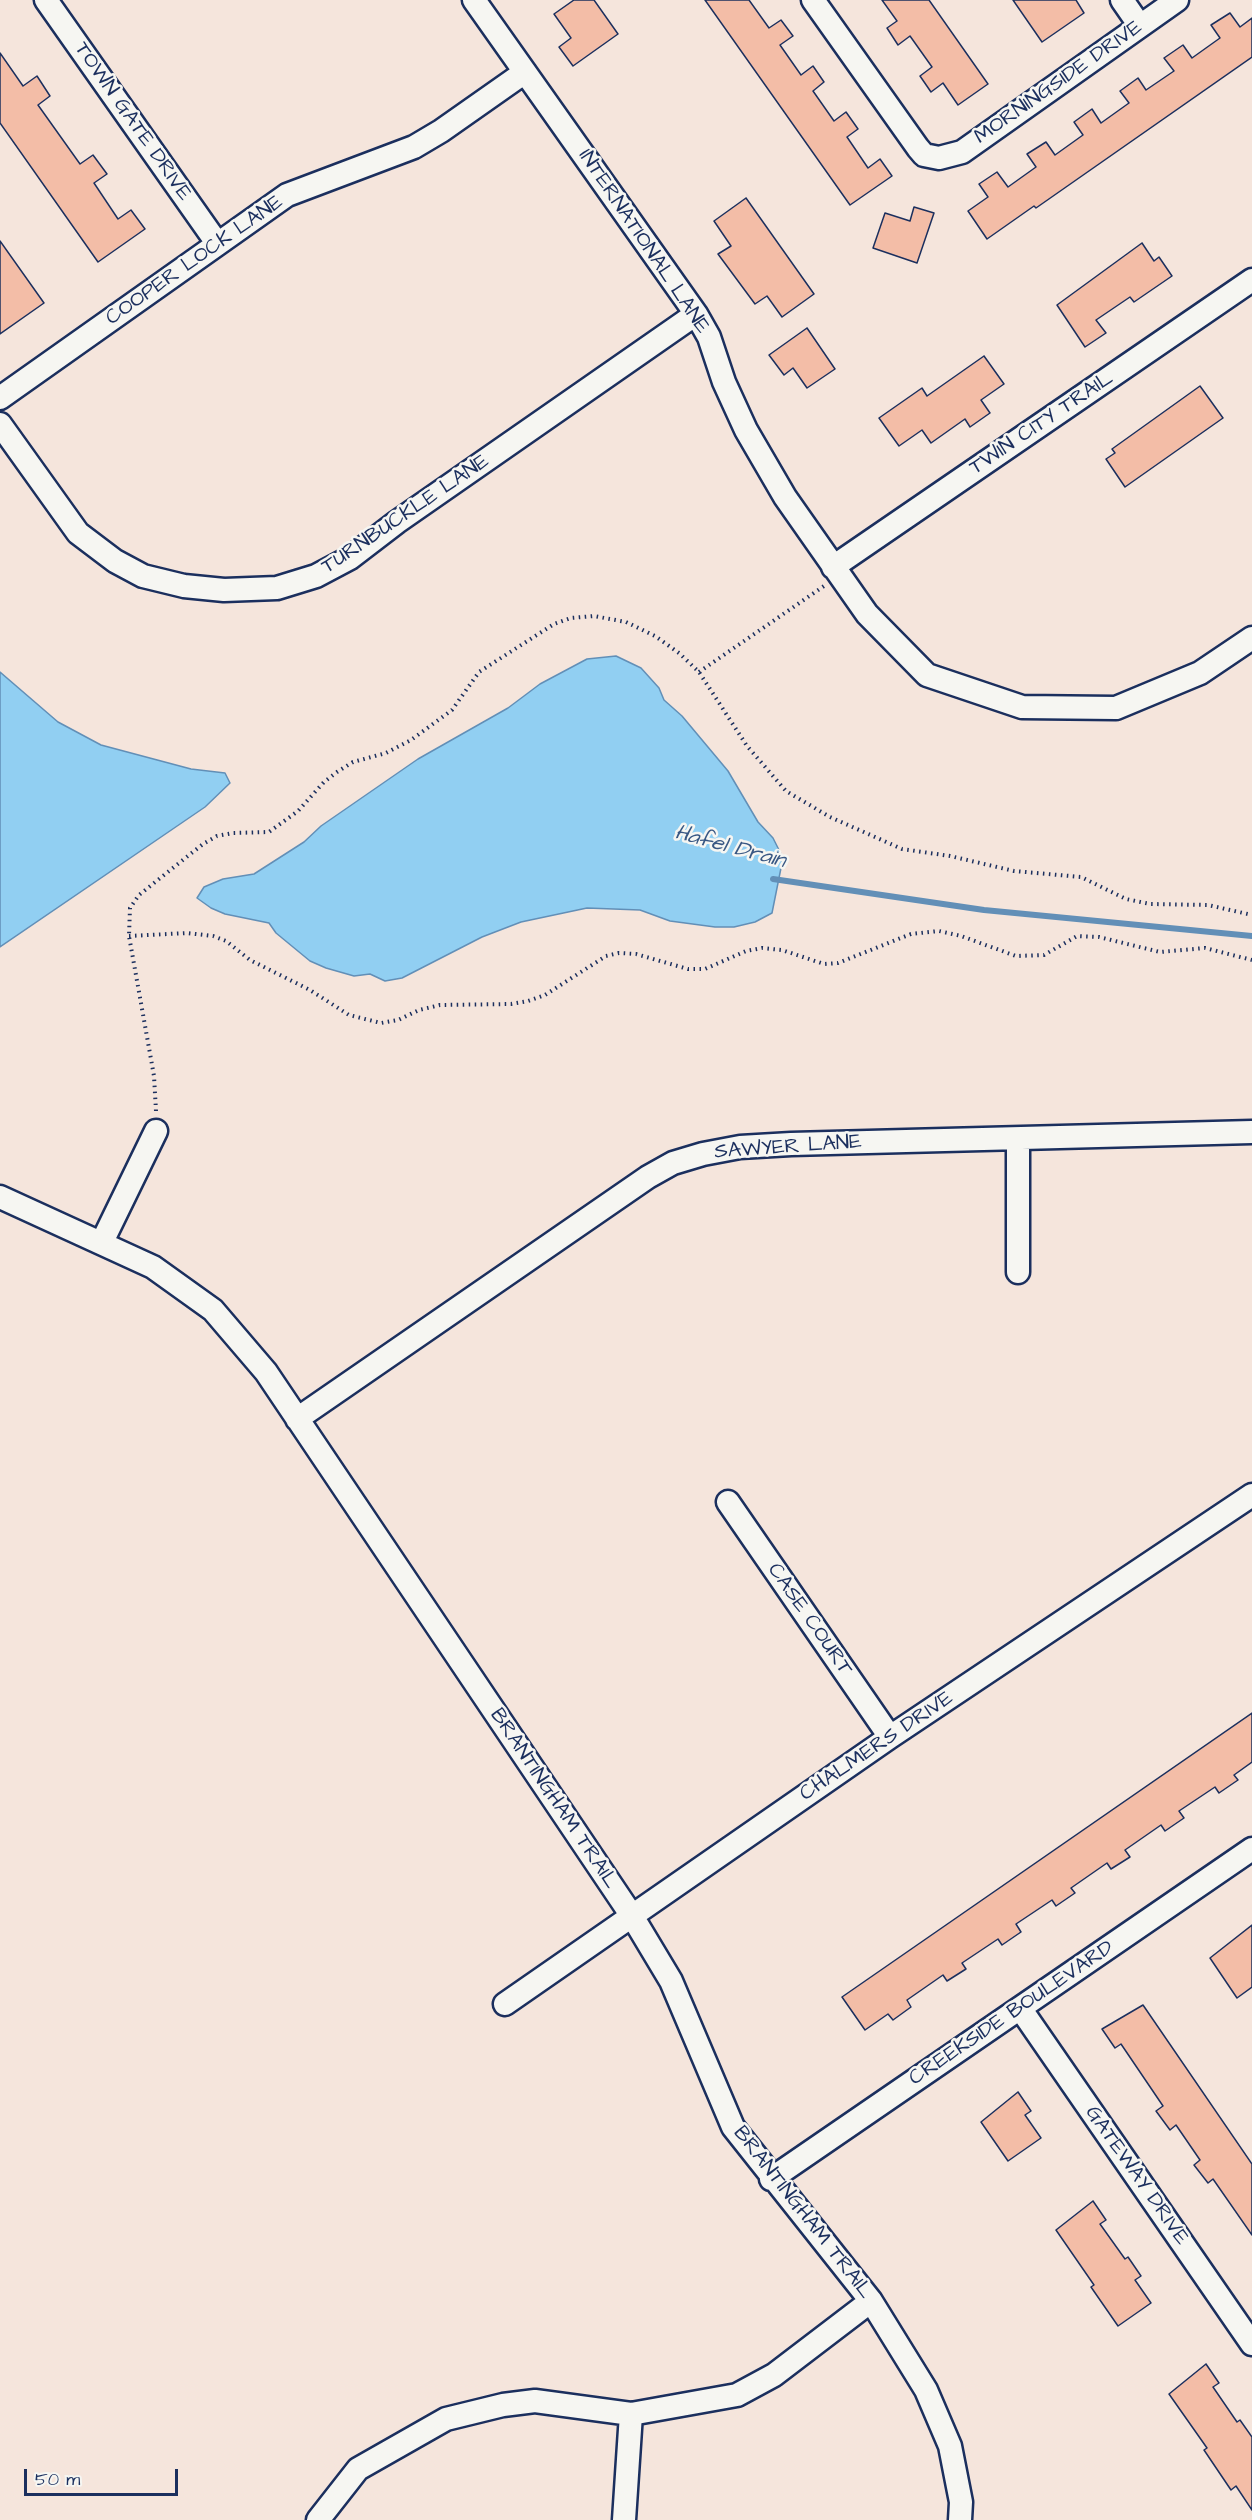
<!DOCTYPE html>
<style>
body{margin:0}
#map{position:relative;width:1252px;height:2520px;overflow:hidden;background:#f5e5dc;font-family:"Architects Daughter",sans-serif}
canvas{display:block}
.scale{position:absolute;left:24px;top:2469px;width:154px;height:27px;box-sizing:border-box;border:3px solid #1b2f5e;border-top:0;padding-left:8px;font-size:18px;line-height:21px;white-space:nowrap;color:#1b2f5e;-webkit-text-stroke:4px #f6f6f2;paint-order:stroke}
</style>
<div id="map">
<canvas width="1252" height="2520"></canvas>
<div class="scale">50 m</div>
</div>
<script>
const ctx = document.querySelector('canvas').getContext('2d');
ctx.lineJoin = 'round';
function paint(path, color) { ctx.fillStyle = color; ctx.fill(path, 'evenodd'); }
const toPath = rows => new Path2D(rows.map(r => 'M' + r).join(''));
function stroke(path, color, width, dash) { ctx.strokeStyle = color; ctx.lineWidth = width; ctx.lineCap = dash ? 'butt' : 'round'; ctx.setLineDash(dash || []); ctx.stroke(path); }
function label(font, color, halo, rows, align = 'center') {
  ctx.font = font + ' "Architects Daughter",sans-serif'; ctx.lineWidth = 5; ctx.setLineDash([]); ctx.textBaseline = 'middle'; ctx.strokeStyle = halo; ctx.fillStyle = color; for (const [text, x, y, turn = 0] of rows) {
    ctx.save(); ctx.translate(x, y); ctx.rotate((+turn || 0) * Math.PI / 180); ctx.textAlign = isNaN(turn) ? turn : align; if (halo) ctx.strokeText(text, 0, 0); ctx.fillText(text, 0, 0); ctx.restore();
  }
}
const water = toPath([
 [616,656,641,668,659,688,664,700,682,716,728,771,758,822,773,838,783,858,772,913,755,922,734,927,715,927,670,921,640,910,587,908,521,922,482,937,402,978,385,981,370,974,354,976,326,968,310,961,276,933,269,923,225,914,211,908,197,898,204,887,223,879,254,874,304,842,321,826,418,759,508,708,540,684,587,659,616,656],
 [0,672,58,722,101,745,191,769,225,773,230,783,205,807,0,947,0,672]
]);
const stream = toPath([
 [773,879,984,910,1252,936]
]);
const building = toPath([
 [574,0,594,0,618,34,573,66,559,47,571,38,554,14,574,0],
 [705,0,749,0,769,28,781,20,793,36,780,45,801,75,813,66,824,82,813,91,834,121,846,112,858,129,847,137,868,168,880,159,892,176,850,205,705,0],
 [882,0,929,0,988,84,958,105,943,83,931,92,920,76,932,67,910,36,898,45,887,28,897,21,882,0],
 [1013,0,1076,0,1084,13,1042,42,1013,0],
 [1230,13,1240,27,1252,18,1252,57,1036,208,1034,206,987,239,968,211,988,197,979,184,997,172,1008,187,1036,167,1027,154,1046,142,1055,155,1083,135,1074,122,1092,109,1101,123,1129,103,1120,91,1138,78,1146,90,1174,71,1164,58,1183,45,1192,58,1220,38,1211,25,1230,13],
 [0,53,23,86,37,76,50,96,38,105,80,164,93,155,107,174,94,183,118,219,131,210,145,229,98,262,0,123,0,53],
 [746,198,814,294,782,317,767,296,755,304,718,254,731,246,714,221,746,198],
 [914,207,934,213,917,263,873,248,885,213,910,221,914,207],
 [0,241,44,303,0,334,0,241],
 [1142,243,1154,261,1159,257,1172,276,1134,302,1130,297,1096,320,1106,333,1085,347,1057,305,1142,243],
 [807,328,835,369,807,388,793,368,784,375,769,355,807,328],
 [984,356,1004,384,981,400,990,413,970,427,965,419,931,443,922,430,899,446,879,418,922,388,927,396,984,356],
 [1200,386,1223,418,1125,487,1106,459,1115,453,1112,449,1200,386],
 [1252,1713,1252,1762,1234,1775,1238,1780,1219,1793,1215,1787,1179,1811,1184,1818,1165,1831,1161,1825,1125,1850,1130,1857,1111,1869,1107,1863,1071,1888,1075,1893,1056,1906,1052,1900,1016,1924,1021,1932,1002,1945,998,1939,962,1963,966,1969,947,1981,943,1975,907,2000,911,2007,893,2020,888,2014,865,2030,842,1997,1252,1713],
 [1252,1925,1252,1987,1237,1998,1210,1958,1252,1925],
 [1143,2005,1252,2164,1252,2235,1213,2179,1208,2183,1194,2165,1200,2160,1176,2125,1170,2130,1156,2111,1163,2106,1121,2044,1115,2048,1102,2029,1143,2005],
 [1018,2092,1031,2111,1025,2115,1041,2138,1008,2161,981,2122,1018,2092],
 [1093,2201,1106,2220,1100,2224,1125,2259,1128,2257,1141,2276,1135,2280,1151,2303,1118,2326,1091,2287,1094,2285,1056,2230,1093,2201],
 [1206,2364,1219,2383,1213,2387,1237,2422,1240,2420,1252,2437,1252,2510,1236,2486,1231,2490,1204,2450,1207,2448,1169,2394,1206,2364]
]);
const path = toPath([
 [699,672,824,586],
 [129,936,187,933,213,936,226,941,250,960,310,990,349,1015,381,1023,398,1020,419,1010,440,1005,511,1004,528,1001,545,995,606,956,619,953,636,954,688,969,705,969,746,951,762,948,782,950,824,964,838,963,911,934,939,931,961,936,1016,956,1044,955,1077,936,1099,937,1160,952,1205,948,1252,960],
 [156,1111,154,1076,129,936,130,908,139,895,203,844,217,836,233,833,269,832,298,811,324,782,337,772,353,762,386,753,411,740,452,710,479,672,554,624,571,618,594,616,626,622,655,636,679,653,699,672,747,746,786,791,830,817,902,849,950,856,1014,871,1081,877,1126,899,1150,904,1208,905,1252,915]
]);
const street = toPath([
 [46,0,217,243],
 [474,0,696,314,709,337,724,382,746,430,785,497,867,614,927,675,1022,707,1116,708,1200,673,1252,638],
 [813,0,918,148,924,155,939,158,962,152,1177,0],
 [1122,0,1140,26],
 [0,398,287,195,414,147,441,131,525,72],
 [0,424,78,533,115,561,143,576,184,586,224,590,277,588,316,576,350,558,397,522,696,314],
 [833,567,1252,280],
 [1018,1139,1018,1272],
 [0,1197,153,1267,213,1310,266,1372,632,1916,671,1981,733,2127,871,2301,926,2390,950,2446,961,2502,960,2520],
 [102,1242,156,1131],
 [297,1419,648,1177,673,1163,703,1154,740,1147,791,1144,1252,1132],
 [728,1502,890,1737],
 [505,2004,890,1737,1252,1495],
 [1020,2008,1252,2344],
 [771,2179,1252,1849],
 [318,2520,358,2469,446,2419,503,2405,535,2401,631,2414,737,2395,774,2375,871,2301],
 [624,2520,631,2414]
]);
const streetNames = [
 ["MORNINGSIDE DRIVE",1059,83,-35],
 ["TOWN GATE DRIVE",132,122,55],
 ["INTERNATIONAL LANE",643,242,56],
 ["COOPER LOCK LANE",195,261,-35],
 ["TWIN CITY TRAIL",1042,424,-34],
 ["TURNBUCKLE LANE",406,515,-34],
 ["SAWYER LANE",788,1148,-4],
 ["CASE COURT",809,1620,55],
 ["CHALMERS DRIVE",877,1747,-34],
 ["BRANTINGHAM TRAIL",553,1799,56],
 ["CREEKSIDE BOULEVARD",1012,2014,-34],
 ["GATEWAY DRIVE",1136,2176,55],
 ["BRANTINGHAM TRAIL",802,2213,52]
];
const waterNames = [
 ["Hafel Drain",730,848,15]
];
paint(water, '#91cff2');
stroke(water, '#628fb7', 1.5);
stroke(stream, '#628fb7', 6);
paint(building, '#f3bda7');
stroke(building, '#1b2f5e', 1.5);
stroke(street, '#1b2f5e', 27);
stroke(path, '#1b2f5e', 4, [1.5, 4.5]);
stroke(street, '#f6f6f2', 22);
label('21px', '#1b2f5e', '#f6f6f2', streetNames);
label('italic 22px', '#385783', '#f6f6f2', waterNames);
</script>
